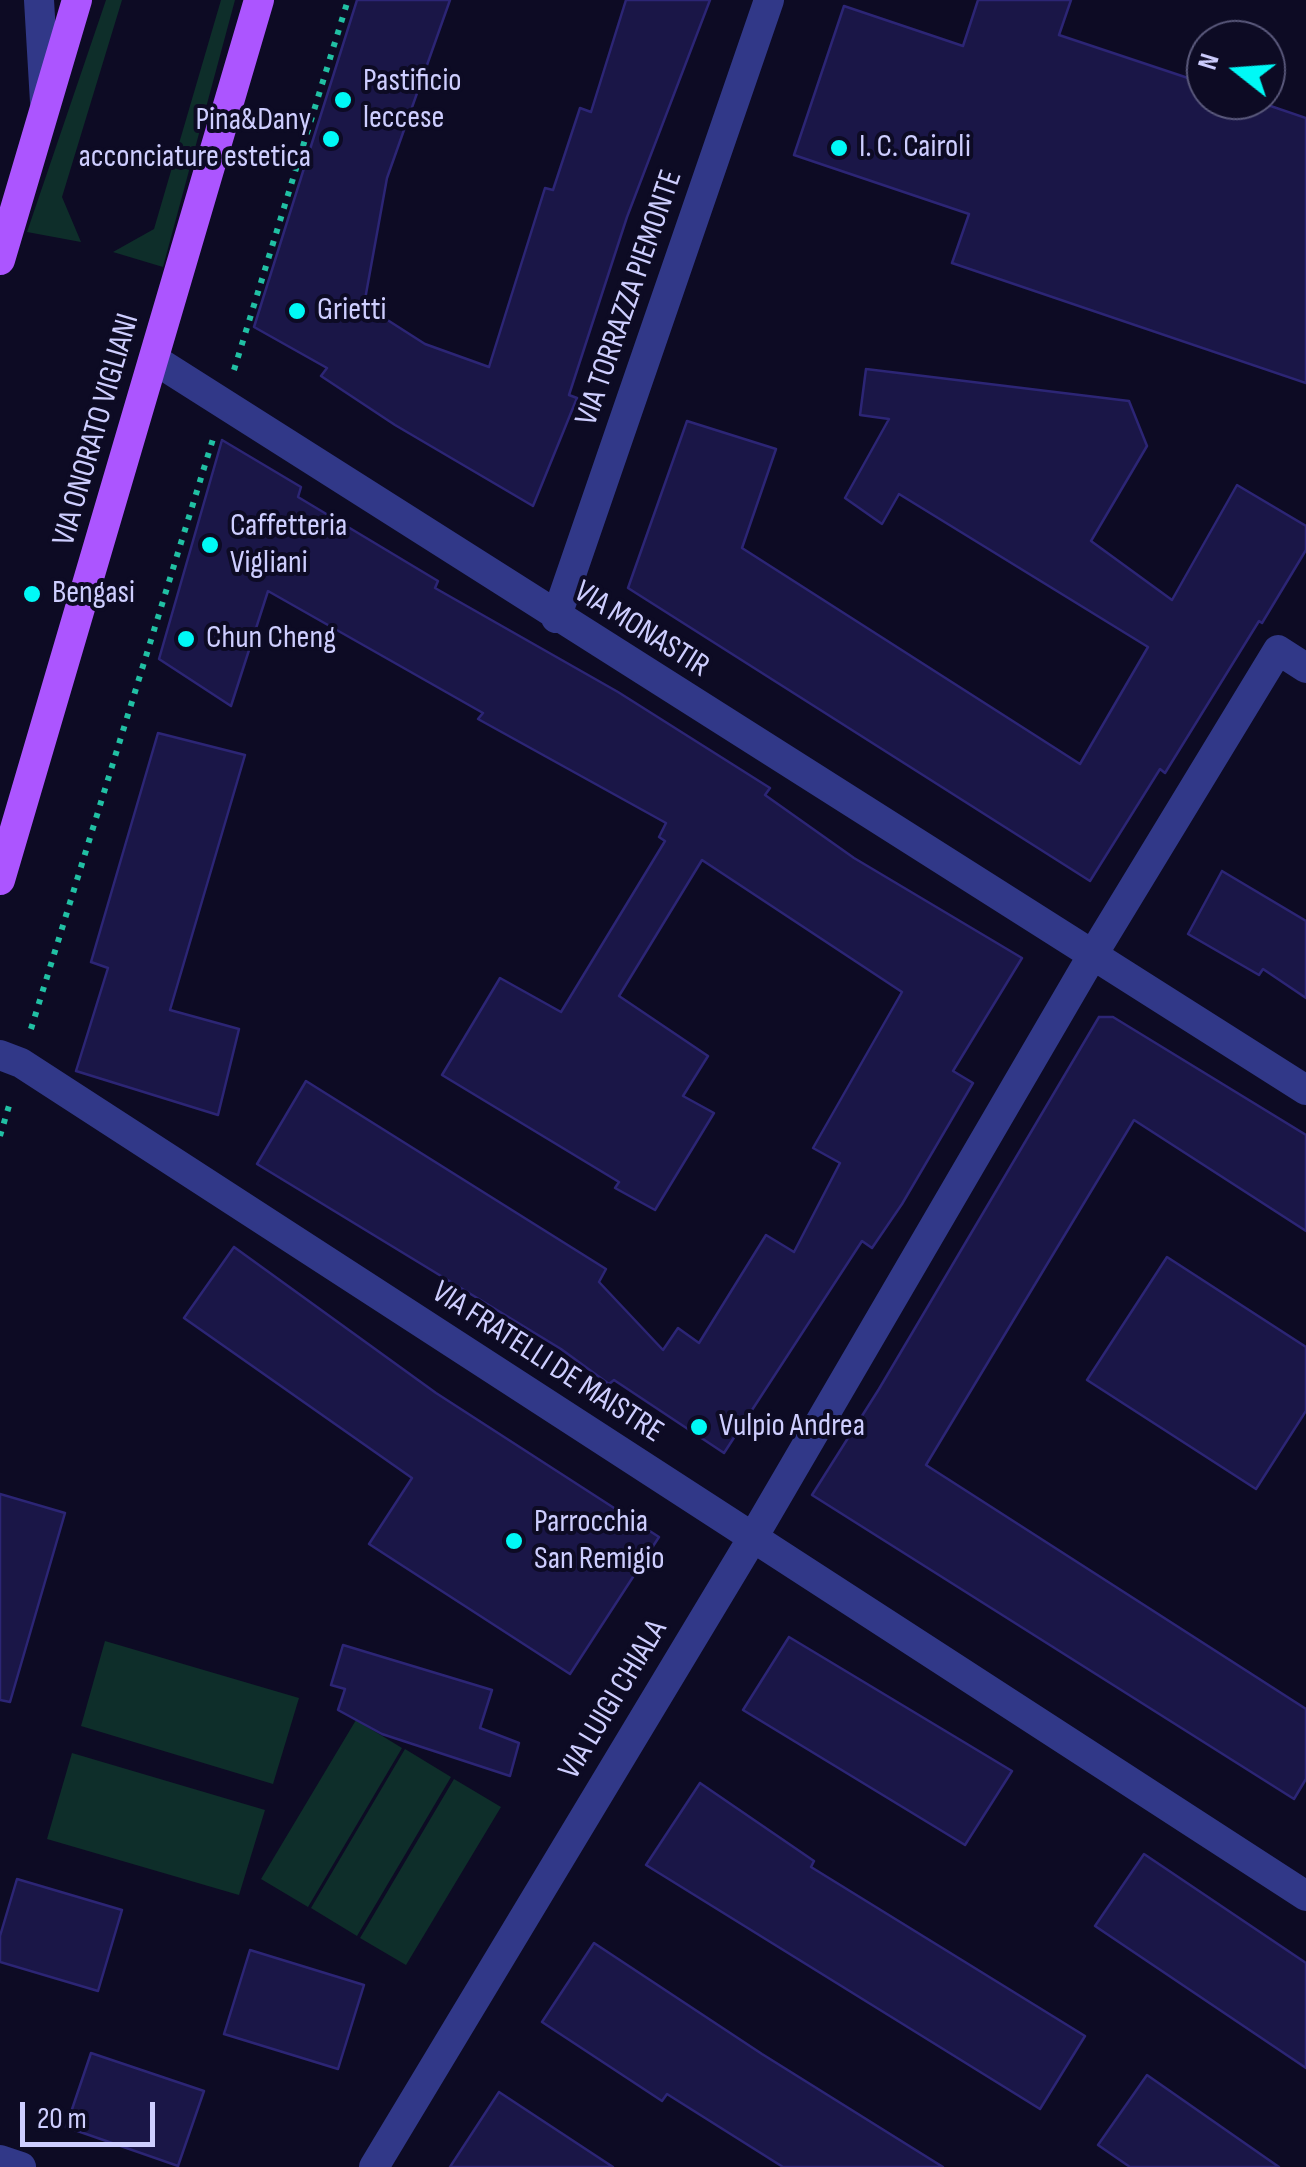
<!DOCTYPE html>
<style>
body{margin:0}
#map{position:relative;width:1306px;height:2167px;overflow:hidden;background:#0d0b24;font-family:"Sofia Sans Condensed",sans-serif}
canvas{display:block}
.north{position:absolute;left:1186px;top:20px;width:100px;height:100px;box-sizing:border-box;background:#0d0b24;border:2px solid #5a597c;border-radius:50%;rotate:287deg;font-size:28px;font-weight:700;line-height:40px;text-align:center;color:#ceceff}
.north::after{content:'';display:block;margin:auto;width:35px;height:45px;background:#00f9f6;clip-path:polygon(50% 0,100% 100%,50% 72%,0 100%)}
.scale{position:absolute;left:20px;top:2102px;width:135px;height:45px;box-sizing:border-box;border:5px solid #ceceff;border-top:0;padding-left:12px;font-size:30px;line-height:35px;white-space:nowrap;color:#ceceff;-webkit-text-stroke:8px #0d0b24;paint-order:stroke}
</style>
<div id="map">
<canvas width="1306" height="2167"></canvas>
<div class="north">N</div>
<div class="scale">20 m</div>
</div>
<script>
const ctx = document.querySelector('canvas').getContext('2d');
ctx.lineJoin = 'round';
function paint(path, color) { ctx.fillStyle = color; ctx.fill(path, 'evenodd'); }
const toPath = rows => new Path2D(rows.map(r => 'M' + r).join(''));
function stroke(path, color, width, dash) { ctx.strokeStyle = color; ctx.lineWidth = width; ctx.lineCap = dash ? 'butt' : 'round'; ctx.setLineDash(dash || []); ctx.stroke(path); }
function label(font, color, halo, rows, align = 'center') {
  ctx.font = font + ' "Sofia Sans Condensed",sans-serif'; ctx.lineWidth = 8; ctx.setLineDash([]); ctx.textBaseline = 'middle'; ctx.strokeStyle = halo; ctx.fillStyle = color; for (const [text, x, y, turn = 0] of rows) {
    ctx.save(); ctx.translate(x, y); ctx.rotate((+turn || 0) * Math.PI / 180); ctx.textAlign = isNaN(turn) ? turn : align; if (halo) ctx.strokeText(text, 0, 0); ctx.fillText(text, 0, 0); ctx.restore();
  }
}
const green = toPath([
 [106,0,122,0,62,197,81,242,27,232],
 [221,0,235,0,163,267,113,252,154,229],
 [105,1641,299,1698,273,1784,81,1726],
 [356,1720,402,1748,308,1907,261,1879],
 [405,1749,451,1777,357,1936,311,1908],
 [72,1753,265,1810,239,1895,47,1839],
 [454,1779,501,1807,406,1965,360,1938]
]);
const building = toPath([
 [357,0,450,0,387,178,364,305,425,344,489,367,545,188,553,190,580,108,591,112,626,0,710,0,627,217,569,395,577,398,533,506,395,425,321,376,327,368,254,327,357,0],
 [978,0,1071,0,1059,35,1206,84,1206,100,1253,100,1306,118,1306,383,952,263,969,214,794,155,844,6,963,46,978,0],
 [866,369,1129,401,1147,446,1091,541,1172,600,1237,485,1306,526,1306,550,1262,623,1259,621,1165,773,1160,769,1090,881,628,588,687,421,776,449,742,548,1080,764,1148,647,899,494,882,524,845,498,889,419,860,415,866,369],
 [222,440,301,487,298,497,438,581,435,588,618,692,770,788,765,795,854,858,1022,958,953,1071,973,1083,902,1204,872,1248,862,1241,724,1453,614,1380,609,1384,561,1349,257,1164,306,1081,606,1269,599,1282,663,1350,678,1328,699,1343,766,1235,794,1252,840,1163,813,1148,902,992,702,860,619,996,708,1056,683,1096,714,1113,655,1210,615,1188,619,1182,442,1075,500,978,561,1012,665,841,659,837,666,823,478,719,483,713,268,591,231,706,159,659,222,440],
 [158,733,245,755,170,1010,239,1029,218,1115,76,1071,108,968,91,962,158,733],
 [1222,871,1306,921,1306,998,1263,969,1259,975,1188,934,1222,871],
 [1099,1017,1113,1017,1306,1135,1306,1231,1134,1120,926,1465,1306,1709,1306,1779,1294,1799,812,1495,879,1389,1099,1017],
 [234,1247,436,1393,659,1537,570,1674,369,1544,412,1478,184,1318,234,1247],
 [1167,1257,1306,1347,1306,1411,1256,1489,1087,1380,1167,1257],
 [0,1494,65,1513,10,1702,0,1700,0,1494],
 [789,1637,1012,1771,965,1845,743,1710,789,1637],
 [343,1645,492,1690,480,1728,519,1743,510,1776,382,1734,338,1710,345,1689,331,1685,343,1645],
 [700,1783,814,1861,811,1867,1085,2036,1040,2109,646,1865,700,1783],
 [1144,1854,1306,1963,1306,2068,1095,1926,1144,1854],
 [17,1879,122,1910,98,1991,0,1962,0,1936,17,1879],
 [594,1943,762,2054,943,2167,783,2167,667,2094,662,2101,542,2022,594,1943],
 [250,1950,364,1985,338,2069,224,2034,250,1950],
 [91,2053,204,2091,178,2166,66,2127,91,2053],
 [1147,2075,1279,2167,1130,2167,1098,2145,1147,2075],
 [499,2092,613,2167,450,2167,499,2092]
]);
const path = toPath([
 [234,370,348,0],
 [31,1029,213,439],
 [0,1136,11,1099]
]);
const minor = toPath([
 [39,0,45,102],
 [155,360,1306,1090],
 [556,618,769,0],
 [0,1055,21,1063,1306,1896],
 [0,2160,21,2167],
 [374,2167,752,1539,1092,956,1278,650,1306,668]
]);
const major = toPath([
 [0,260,77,0],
 [0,880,259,0]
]);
const markers = [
 [343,100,10,"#00f9f6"],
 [331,139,10,"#00f9f6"],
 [839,148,10,"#00f9f6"],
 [297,311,10,"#00f9f6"],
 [210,545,10,"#00f9f6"],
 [32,594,10,"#00f9f6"],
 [186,639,10,"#00f9f6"],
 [699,1427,10,"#00f9f6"],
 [514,1541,10,"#00f9f6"]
];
const poiNames = [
 ["Pastificio",363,82],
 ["leccese",363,119],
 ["Pina&Dany",311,121,"right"],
 ["acconciature estetica",311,158,"right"],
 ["I. C. Cairoli",859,148],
 ["Grietti",317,311],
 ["Caffetteria",230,527],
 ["Vigliani",230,564],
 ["Bengasi",52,594],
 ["Chun Cheng",206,639],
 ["Vulpio Andrea",719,1427],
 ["Parrocchia",534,1523],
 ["San Remigio",534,1560]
];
const streetNames = [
 ["VIA TORRAZZA PIEMONTE",630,298,-71],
 ["VIA ONORATO VIGLIANI",97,430,-74],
 ["VIA MONASTIR",641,630,32],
 ["VIA FRATELLI DE MAISTRE",547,1363,33],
 ["VIA LUIGI CHIALA",614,1700,-59]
];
paint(green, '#0e2e2a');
paint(building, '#1a1647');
stroke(building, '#2c2575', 2.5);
stroke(path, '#21c0a4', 6, [5, 8]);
stroke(minor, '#313888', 30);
stroke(major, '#ac55ff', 30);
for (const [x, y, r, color] of markers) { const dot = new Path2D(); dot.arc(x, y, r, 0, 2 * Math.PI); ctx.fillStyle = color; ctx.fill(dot); stroke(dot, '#0d0b24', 4); }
label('32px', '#ceceff', '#0d0b24', poiNames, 'left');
label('32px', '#ceceff', '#0d0b24', streetNames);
</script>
